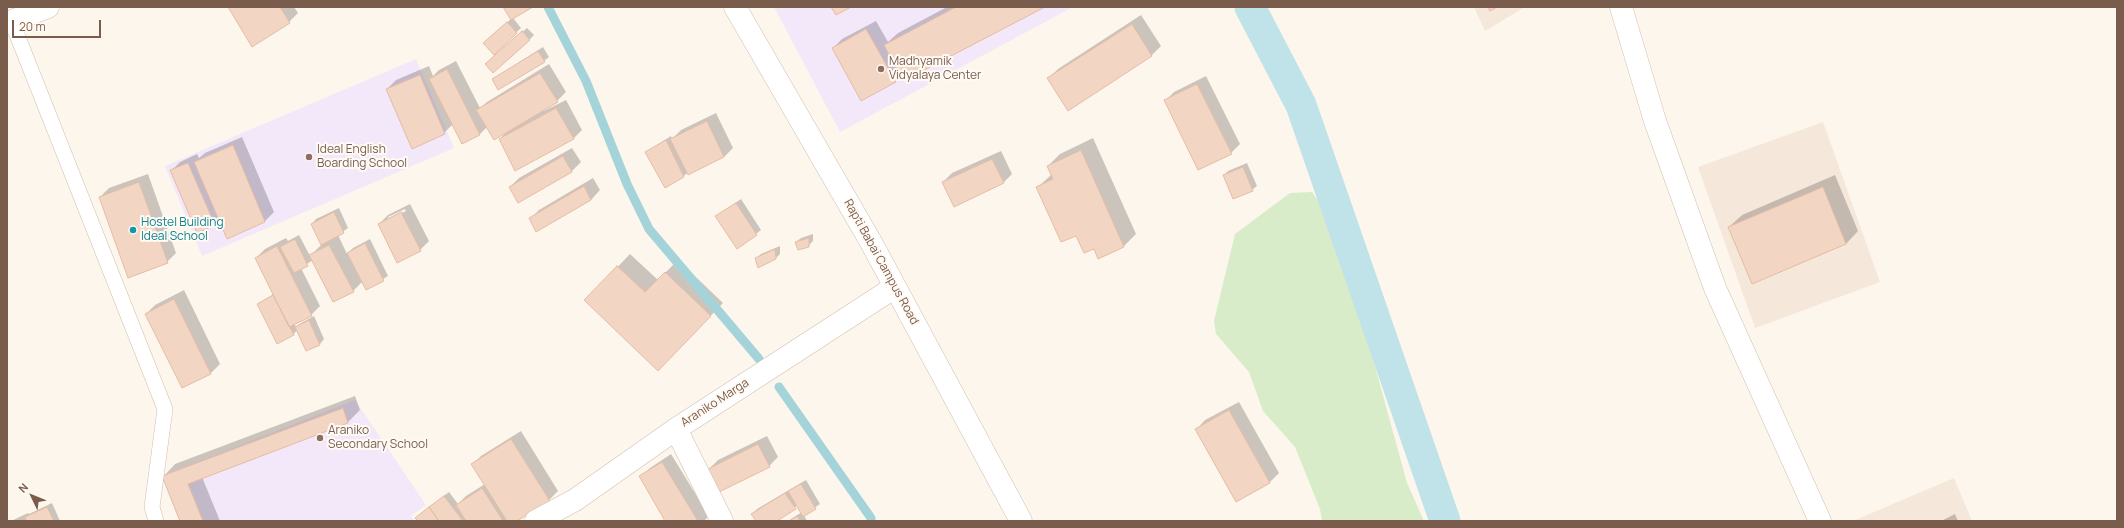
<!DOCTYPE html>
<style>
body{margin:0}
#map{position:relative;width:2124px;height:528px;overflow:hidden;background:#fdf6ec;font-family:Manrope,sans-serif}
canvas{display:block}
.frame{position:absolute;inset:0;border:8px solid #7a5c4d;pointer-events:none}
.north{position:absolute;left:12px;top:476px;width:40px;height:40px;-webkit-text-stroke:3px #fffaf3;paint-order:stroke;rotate:313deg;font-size:11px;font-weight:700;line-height:16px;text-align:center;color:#7a5c4d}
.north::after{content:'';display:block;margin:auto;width:14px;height:18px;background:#7a5c4d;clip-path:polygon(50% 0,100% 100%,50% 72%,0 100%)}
.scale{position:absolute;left:12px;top:20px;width:89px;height:18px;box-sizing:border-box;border:2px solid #7a5c4d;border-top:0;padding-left:5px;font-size:12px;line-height:14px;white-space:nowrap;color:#7a5c4d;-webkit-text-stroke:3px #fffaf3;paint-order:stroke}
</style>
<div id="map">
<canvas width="2124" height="528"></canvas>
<div class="frame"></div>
<div class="north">N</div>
<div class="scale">20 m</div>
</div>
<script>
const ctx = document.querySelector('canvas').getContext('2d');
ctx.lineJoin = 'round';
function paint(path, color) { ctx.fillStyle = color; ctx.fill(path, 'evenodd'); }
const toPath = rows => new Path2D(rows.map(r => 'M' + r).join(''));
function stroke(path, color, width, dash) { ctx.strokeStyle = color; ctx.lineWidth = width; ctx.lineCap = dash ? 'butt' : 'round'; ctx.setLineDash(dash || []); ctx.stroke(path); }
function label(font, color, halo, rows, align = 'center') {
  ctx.font = font + ' Manrope,sans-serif'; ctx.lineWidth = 4; ctx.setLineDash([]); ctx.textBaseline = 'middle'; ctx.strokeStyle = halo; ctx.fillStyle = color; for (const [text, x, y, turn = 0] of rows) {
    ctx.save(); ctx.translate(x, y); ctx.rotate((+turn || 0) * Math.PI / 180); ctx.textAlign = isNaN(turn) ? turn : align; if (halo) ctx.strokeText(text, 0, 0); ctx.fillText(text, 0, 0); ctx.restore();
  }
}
const residential = toPath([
 [1474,7,1525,7,1485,31],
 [1823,122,1880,282,1755,328,1698,167],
 [1954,478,1972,521,1853,521]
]);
const education = toPath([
 [774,7,1073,7,840,132],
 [416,59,454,148,202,256,165,166],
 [355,400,426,505,411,516,415,521,179,521,162,476]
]);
const green = toPath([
 [1312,192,1326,212,1335,250,1365,330,1407,483,1424,521,1322,521,1320,509,1295,447,1263,411,1249,372,1216,334,1214,321,1235,234,1290,193]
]);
const shadow = toPath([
 [229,7,294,7,298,13,289,22],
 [504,7,531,7,513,18,521,28,494,53,489,39,511,19],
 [947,7,1043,7,901,76,895,81,833,48,842,39,876,21,888,42,898,33],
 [1141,15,1161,46,1152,55,1068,109,1049,78,1058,69],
 [527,28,534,35,529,40,491,60],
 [543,47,549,57,544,61,493,79],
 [456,61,480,108,487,102,549,64,566,92,557,101,543,110,544,111,566,100,582,130,573,139,500,139,506,132,487,127,480,134,462,143,453,124,444,133,387,89,396,80,429,66,433,76,439,70],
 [1206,76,1240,144,1231,153,1165,101,1174,92],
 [716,113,733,148,724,157,688,172,684,176,646,152,671,136,672,139,681,130],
 [242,137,274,212,264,222,220,219,214,225,171,171,180,162,197,154,199,158,205,153],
 [1093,138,1136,234,1124,246,1099,258,1094,248,1076,234,1038,187,1052,174,1048,166,1060,154],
 [572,148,581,162,572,171,510,187,519,178],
 [1001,151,1012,174,1003,183,943,182,952,173],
 [1247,163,1257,186,1252,190,1224,175,1228,171],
 [148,174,176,253,167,262,100,197,109,188],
 [1835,175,1858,231,1846,244,1753,283,1729,227,1742,215],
 [593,178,600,190,591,200,537,231,530,219,539,210],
 [741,199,761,230,737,248,716,216],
 [410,204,429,241,420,250,379,224,388,215],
 [405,209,406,211,388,219,388,217],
 [339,208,348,228,338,235,347,254,353,248,370,239,388,276,367,289,363,281,353,291,313,260,301,268,320,306,311,315,294,323,296,327,301,323,314,316,324,339,320,344,306,350,297,330,293,335,258,304,274,294,256,258,265,249,286,238,288,241,299,235,310,256,322,244,312,224,316,219],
 [813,234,813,241,808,246,796,242,801,238],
 [780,246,780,254,776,258,756,259,761,254],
 [630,254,658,280,678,260,723,303,671,357,586,300],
 [184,290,220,364,211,373,182,387,146,314,155,305],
 [355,396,360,410,348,422,202,477,220,521,181,521,163,477,175,464],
 [1239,402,1279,473,1270,482,1236,501,1196,430,1205,420],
 [521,431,558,491,549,500,516,521,419,521,421,513,449,492,458,504,466,496,485,484,472,465,481,456],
 [767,436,778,457,769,466,709,469,718,460],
 [671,454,709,516,704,521,667,521,640,477,650,468],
 [806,480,820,504,804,515,807,521,788,521,802,512,798,505,775,521,757,521,753,514,757,509],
 [52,503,60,521,11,521,28,513,29,514],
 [1955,514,1958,521,1941,521]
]);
const stream = toPath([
 [548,7,586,81,627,184,649,229,759,359],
 [779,387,871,518,871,521]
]);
const canal = toPath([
 [1250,7,1301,105,1445,521]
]);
const building = toPath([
 [228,7,280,7,290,23,252,47,228,7],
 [503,7,533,7,511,20,503,7],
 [831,7,851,7,836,15,831,7],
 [956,7,1045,7,903,81,884,45,956,7],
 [1488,7,1497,7,1490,11,1488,7],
 [507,22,517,33,494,55,483,43,507,22],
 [1132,24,1152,56,1068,111,1047,78,1132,24],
 [866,29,896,82,861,101,832,48,866,29],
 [522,31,530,40,493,73,485,64,522,31],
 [538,51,545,62,498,90,492,79,538,51],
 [447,69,480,135,462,144,429,79,447,69],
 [540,73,558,102,494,140,476,110,540,73],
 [420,75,445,134,412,149,386,89,420,75],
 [1197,84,1232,154,1198,170,1164,100,1197,84],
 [556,108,574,139,515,171,499,139,556,108],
 [707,121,724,157,688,175,670,139,707,121],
 [666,140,684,177,665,188,645,152,666,140],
 [233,145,265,222,227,239,194,162,233,145],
 [1081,150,1124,247,1098,259,1094,249,1084,253,1076,236,1061,242,1036,187,1053,179,1047,166,1081,150],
 [563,156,572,172,518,203,509,187,563,156],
 [992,159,1004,183,954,207,942,182,992,159],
 [188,163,215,225,197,233,170,170,188,163],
 [1243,167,1253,191,1233,199,1223,175,1243,167],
 [139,182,168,263,128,278,99,197,139,182],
 [584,186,591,200,536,232,529,218,584,186],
 [1823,187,1846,244,1752,284,1728,227,1823,187],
 [736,203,757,235,737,249,715,216,736,203],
 [334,212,344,233,321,245,311,224,334,212],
 [401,212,421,251,397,263,378,224,401,212],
 [809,238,809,247,798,250,795,242,809,238],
 [295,239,308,266,294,273,280,247,295,239],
 [365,243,384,281,366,290,347,253,365,243],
 [329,245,354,292,333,302,309,255,329,245],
 [277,246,312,316,289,327,255,258,277,246],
 [775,249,776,259,758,268,755,258,775,249],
 [617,266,645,292,665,272,711,316,658,371,584,300,617,266],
 [273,295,294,335,277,344,257,304,273,295],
 [174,299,211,374,182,388,145,314,174,299],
 [309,320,320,345,306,351,295,327,309,320],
 [343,408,348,423,188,484,203,521,180,521,162,476,343,408],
 [1229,410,1270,483,1236,502,1195,429,1229,410],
 [511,439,550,501,517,521,507,521,471,464,511,439],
 [758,444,770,467,719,492,708,469,758,444],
 [662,462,698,521,665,521,639,476,662,462],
 [801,484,816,509,803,517,788,491,801,484],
 [482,488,503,521,466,521,456,505,482,488],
 [785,493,796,509,777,521,756,521,751,514,785,493],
 [444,496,463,521,439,521,429,507,444,496],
 [47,507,54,521,26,521,25,517,47,507],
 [429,507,439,521,418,521,415,518,429,507],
 [797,516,800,521,789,521,797,516]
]);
const lane = toPath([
 [12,22,165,409,152,507,156,521]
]);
const street = toPath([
 [735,7,872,244,1021,521],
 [1621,7,1655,121,1715,288,1820,521],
 [7,23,48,7],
 [676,429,722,521],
 [536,521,575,500,676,429,895,287]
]);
const markers = [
 [881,69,4,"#8d6e63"],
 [309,157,4,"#8d6e63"],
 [133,230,4,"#0f9aa8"],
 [320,438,4,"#8d6e63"]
];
const educationNames = [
 ["Madhyamik",889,62],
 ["Vidyalaya Center",889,76],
 ["Ideal English",317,150],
 ["Boarding School",317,164],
 ["Araniko",328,431],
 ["Secondary School",328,445]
];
const cultureNames = [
 ["Hostel Building",141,223],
 ["Ideal School",141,237]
];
const streetNames = [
 ["Rapti Babai Campus Road",881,262,61],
 ["Araniko Marga",715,403,-33]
];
paint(residential, '#f5e8da');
paint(education, '#f3e8fa');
paint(green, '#d8ecc9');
paint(shadow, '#0003');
stroke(stream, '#a5d3da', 9);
stroke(canal, '#bfe3e8', 31);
paint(building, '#f3d5c3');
stroke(building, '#e6bba3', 1);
stroke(lane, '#d1beb0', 16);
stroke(street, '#d1beb0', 23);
stroke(lane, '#fff', 15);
stroke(street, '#fff', 22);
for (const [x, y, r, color] of markers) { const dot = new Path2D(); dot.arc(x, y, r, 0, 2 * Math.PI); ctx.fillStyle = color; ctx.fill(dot); stroke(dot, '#fffaf3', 1.5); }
label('12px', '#785e54', '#fffaf3', educationNames, 'left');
label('12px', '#0d838f', '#fffaf3', cultureNames, 'left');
label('12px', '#7a5c4d', '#fffaf3', streetNames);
</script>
